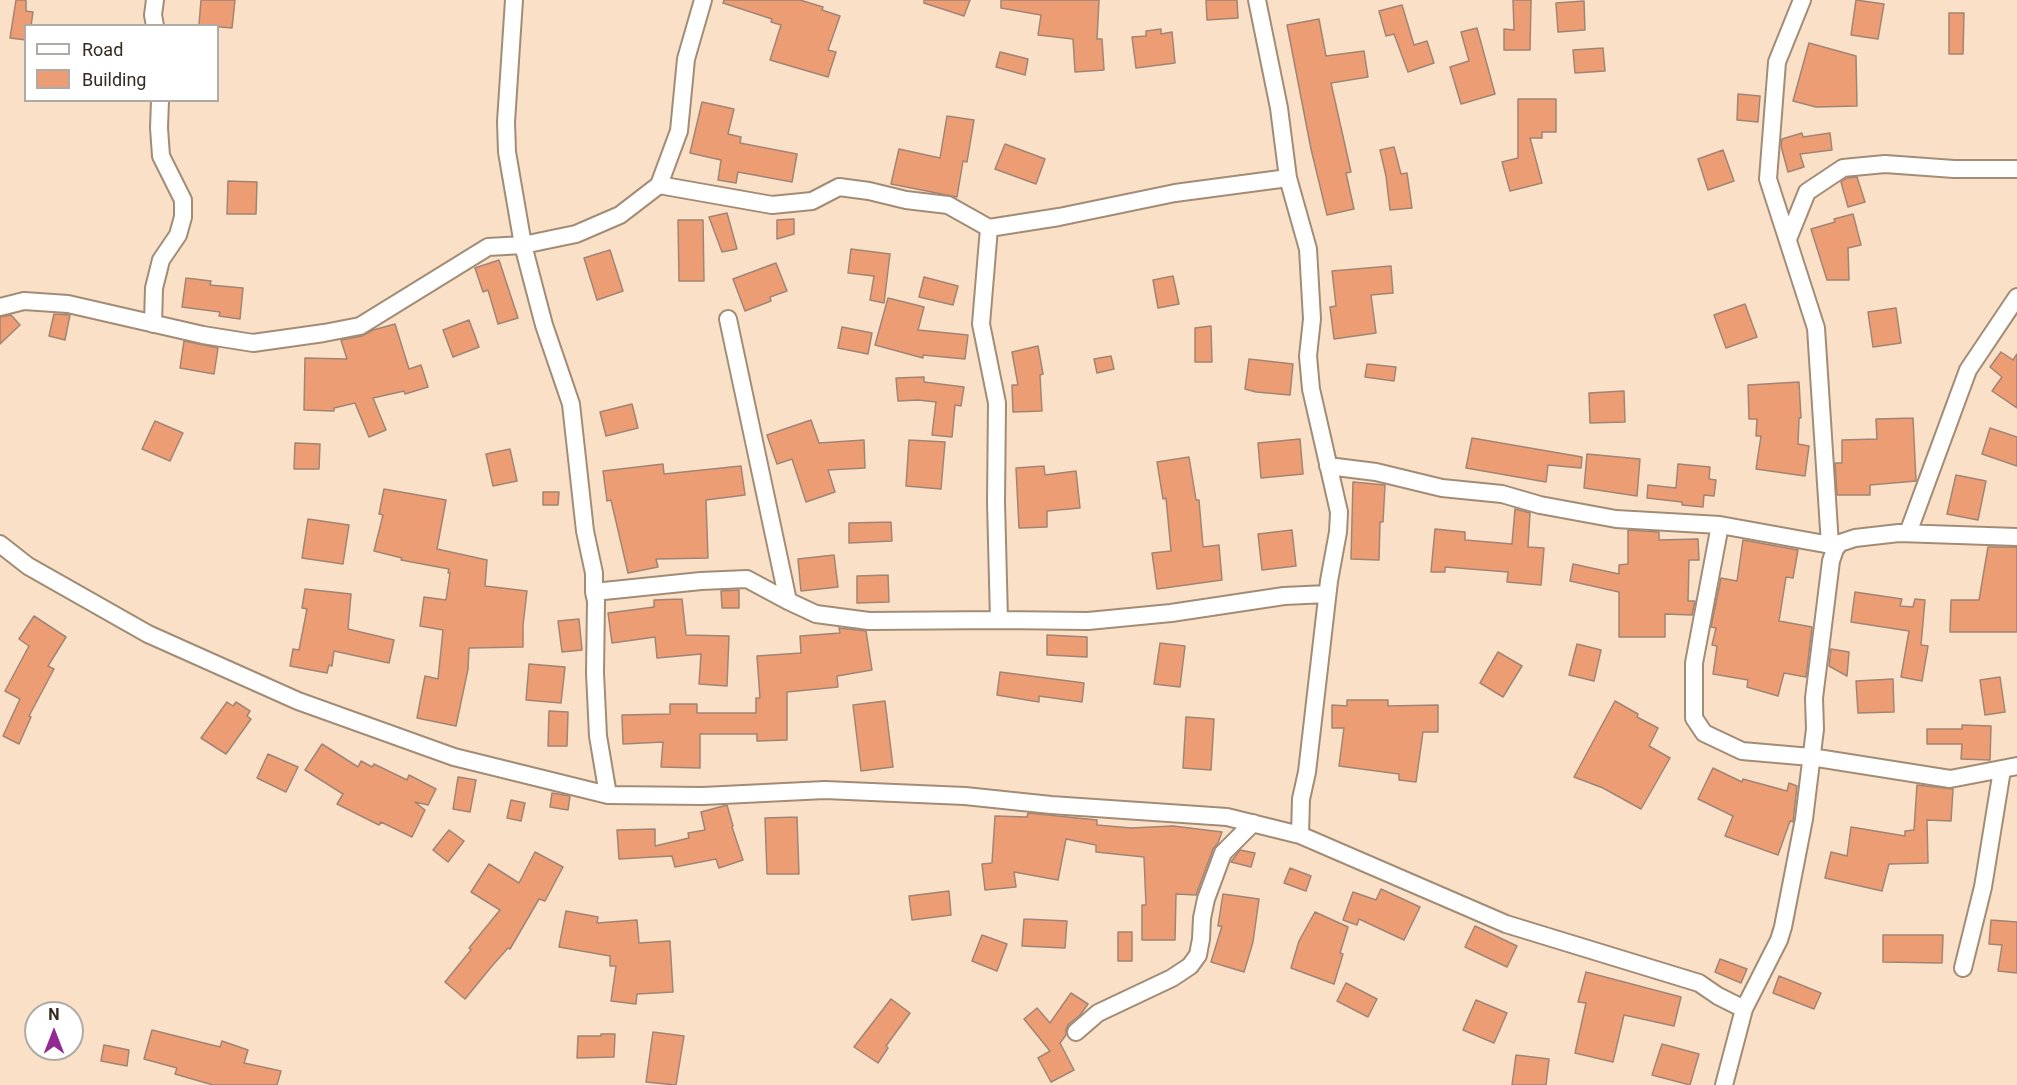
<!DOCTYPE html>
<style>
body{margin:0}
#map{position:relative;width:2017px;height:1085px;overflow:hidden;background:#f9e0c7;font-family:Roboto,sans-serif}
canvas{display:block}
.legend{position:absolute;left:24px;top:24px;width:195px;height:78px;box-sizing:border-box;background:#fff;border:2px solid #aeaaa6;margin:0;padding:8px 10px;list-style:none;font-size:18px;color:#342a21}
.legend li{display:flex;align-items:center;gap:12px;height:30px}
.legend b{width:30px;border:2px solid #aeaaa6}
.north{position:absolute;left:24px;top:1001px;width:60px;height:60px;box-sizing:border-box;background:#fff;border:2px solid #aeaaa6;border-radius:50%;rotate:0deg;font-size:16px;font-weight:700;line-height:24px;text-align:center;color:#342a21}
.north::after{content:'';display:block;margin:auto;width:21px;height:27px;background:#912b91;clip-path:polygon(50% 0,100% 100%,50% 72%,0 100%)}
</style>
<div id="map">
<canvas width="2017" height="1085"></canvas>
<ul class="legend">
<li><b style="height:8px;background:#fff"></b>Road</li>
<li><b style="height:16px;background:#ed9d73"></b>Building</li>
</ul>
<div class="north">N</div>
</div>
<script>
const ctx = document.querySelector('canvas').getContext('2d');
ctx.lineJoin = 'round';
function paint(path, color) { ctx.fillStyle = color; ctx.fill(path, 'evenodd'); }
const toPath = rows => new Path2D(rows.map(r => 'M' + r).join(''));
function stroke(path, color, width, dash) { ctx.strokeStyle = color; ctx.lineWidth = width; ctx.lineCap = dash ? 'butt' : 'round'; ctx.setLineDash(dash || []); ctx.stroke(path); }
const building = toPath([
 [16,0,26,0,26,11,33,12,31,26,26,26,26,40,10,38,16,0],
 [201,0,235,0,232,28,199,25,201,0],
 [724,0,800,0,823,7,822,10,840,16,828,50,836,52,828,77,770,60,781,25,771,22,772,19,723,3,724,0],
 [924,0,970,0,964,16,924,3,924,0],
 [1001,0,1099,0,1097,39,1102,39,1104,70,1075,72,1073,39,1038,35,1041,15,1001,8,1001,0],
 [1206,0,1237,0,1238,18,1207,20,1206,0],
 [1513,0,1531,0,1530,50,1504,50,1504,29,1514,30,1513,0],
 [1856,0,1884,4,1878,39,1851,35,1856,0],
 [1584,1,1585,30,1558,32,1556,3,1584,1],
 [1402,5,1414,45,1427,41,1434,63,1408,72,1394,34,1386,36,1379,11,1402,5],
 [1949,13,1964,13,1963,54,1949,54,1949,13],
 [1319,19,1326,56,1364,51,1368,77,1331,83,1351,172,1346,173,1354,209,1327,215,1311,149,1287,25,1319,19],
 [1477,28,1495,94,1461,104,1450,67,1469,61,1461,32,1477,28],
 [1161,29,1161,34,1172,32,1175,63,1136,68,1132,37,1146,36,1146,31,1161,29],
 [1809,43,1856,56,1857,106,1816,107,1793,101,1809,43],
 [1603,48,1605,71,1575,73,1573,50,1603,48],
 [1000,52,1028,59,1025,75,996,67,1000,52],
 [1738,94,1760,96,1758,122,1737,120,1738,94],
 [1518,99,1556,99,1556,132,1542,132,1542,138,1530,138,1542,183,1510,191,1502,162,1518,158,1518,99],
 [702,102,734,109,728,134,741,137,740,143,797,154,792,182,738,172,736,183,718,180,721,160,690,153,702,102],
 [947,116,974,120,967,162,963,161,957,197,891,184,899,149,940,158,947,116],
 [1802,133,1803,137,1830,133,1832,150,1800,154,1804,167,1788,172,1781,146,1782,139,1802,133],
 [1005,144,1045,159,1036,184,995,169,1005,144],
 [1394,147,1401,174,1407,173,1412,208,1390,210,1386,176,1380,150,1394,147],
 [1723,150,1734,181,1708,190,1698,159,1723,150],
 [1857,177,1865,202,1848,207,1841,182,1847,178,1857,177],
 [228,181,257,182,256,214,227,214,228,181],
 [727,213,737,249,722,252,709,217,727,213],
 [1853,214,1861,245,1848,248,1849,280,1827,280,1811,229,1835,222,1834,219,1853,214],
 [794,219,794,234,777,239,777,220,794,219],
 [678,220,703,220,704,281,679,281,678,220],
 [851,249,890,254,884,303,870,300,874,276,848,273,851,249],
 [610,250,623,291,597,300,584,258,610,250],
 [499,260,518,318,498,324,488,290,483,292,475,268,499,260],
 [776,263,787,291,770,297,771,301,745,311,733,279,776,263],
 [1391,266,1393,293,1371,295,1376,333,1334,339,1330,307,1336,306,1332,271,1391,266],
 [1173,276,1179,304,1158,308,1153,280,1173,276],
 [924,277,958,286,953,305,919,297,924,277],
 [186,278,211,281,210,285,243,288,240,319,219,316,220,312,182,307,186,278],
 [888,298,924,307,918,330,968,335,965,359,923,355,923,358,875,345,888,298],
 [1745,304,1757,337,1726,348,1714,315,1745,304],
 [1896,308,1901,343,1873,347,1868,312,1896,308],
 [54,314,70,315,65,340,49,336,54,314],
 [11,315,20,325,0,344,0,317,11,315],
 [469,320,479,347,453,357,443,330,469,320],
 [395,324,409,369,421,365,428,387,405,394,404,391,373,398,386,430,369,437,355,403,334,408,334,411,304,410,305,358,347,359,341,340,362,336,373,330,395,324],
 [1211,326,1212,362,1195,362,1195,328,1211,326],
 [842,327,872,333,868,354,838,348,842,327],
 [184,341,218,348,214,374,180,368,184,341],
 [1038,346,1043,374,1040,375,1042,411,1013,412,1012,385,1018,385,1012,352,1038,346],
 [2001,352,2013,360,2017,354,2017,408,1992,391,2002,377,1990,367,2001,352],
 [1111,356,1114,369,1097,373,1094,359,1111,356],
 [1249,359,1293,364,1290,395,1256,392,1245,389,1249,359],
 [1367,364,1396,367,1394,381,1365,377,1367,364],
 [924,377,924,382,964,387,961,406,955,405,952,437,932,435,936,402,918,400,898,401,896,378,924,377],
 [1799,382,1801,418,1799,418,1798,444,1809,446,1805,476,1756,469,1761,436,1756,436,1757,419,1749,419,1748,385,1799,382],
 [1624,391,1625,422,1590,423,1589,393,1624,391],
 [632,404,638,428,606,436,600,412,632,404],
 [1913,418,1916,481,1870,485,1870,495,1837,495,1835,463,1842,463,1842,440,1877,439,1876,419,1913,418],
 [811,420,819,443,864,440,865,468,828,470,835,492,806,502,792,459,777,464,767,435,811,420],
 [155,421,183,433,170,461,142,449,155,421],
 [1990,428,2017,437,2017,466,1982,454,1990,428],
 [1472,438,1582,457,1581,468,1548,465,1546,482,1466,468,1472,438],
 [1300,439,1303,474,1261,478,1258,443,1300,439],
 [909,440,945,442,941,489,906,486,909,440],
 [295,443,320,444,319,469,294,469,295,443],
 [510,449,517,481,493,486,486,454,510,449],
 [1587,454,1640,459,1637,496,1584,488,1587,454],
 [1189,457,1196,500,1199,500,1203,547,1219,545,1222,580,1157,589,1152,553,1171,551,1166,498,1163,499,1157,462,1189,457],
 [663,464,664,474,741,466,745,495,706,500,708,558,656,559,658,567,628,573,611,500,607,501,603,471,663,464],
 [1678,464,1710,467,1709,479,1716,480,1714,496,1704,495,1703,507,1682,505,1682,502,1647,498,1648,485,1676,488,1678,464],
 [1044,466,1045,475,1076,471,1080,508,1047,511,1047,527,1019,528,1016,468,1044,466],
 [1956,475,1986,481,1978,520,1947,514,1956,475],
 [1353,482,1385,485,1383,522,1380,522,1379,560,1351,559,1353,482],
 [384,489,446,500,437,549,487,560,485,586,527,591,523,625,523,647,469,648,468,669,456,726,417,718,425,676,438,679,443,630,420,626,424,597,446,600,450,573,448,573,449,569,401,560,402,558,374,551,383,515,379,514,384,489],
 [543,492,559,492,558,505,543,505,543,492],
 [1515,509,1530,513,1528,547,1544,548,1541,585,1507,582,1508,572,1445,567,1445,572,1431,572,1435,529,1465,532,1465,540,1512,544,1515,509],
 [308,519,349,525,343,564,302,558,308,519],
 [891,522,892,541,849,543,849,523,891,522],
 [1292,530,1296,566,1262,570,1258,534,1292,530],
 [1628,530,1659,532,1659,540,1698,539,1699,560,1689,560,1688,601,1695,601,1692,615,1665,614,1665,637,1619,637,1619,592,1570,581,1573,564,1619,574,1619,565,1628,564,1628,530],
 [1743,540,1798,550,1793,578,1786,577,1779,621,1812,627,1806,677,1784,673,1778,696,1747,687,1748,680,1713,674,1717,646,1712,645,1716,628,1711,627,1721,578,1737,581,1743,540],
 [1988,547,2017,547,2017,632,1950,632,1951,600,1979,600,1988,547],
 [834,555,838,587,801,591,798,559,834,555],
 [888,575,889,602,857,603,857,576,888,575],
 [305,589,351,594,348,629,394,640,389,663,334,651,332,666,329,665,327,673,290,666,293,649,299,650,307,609,302,608,305,589],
 [739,590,739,608,722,608,721,591,739,590],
 [1855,592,1902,599,1900,606,1913,607,1915,599,1925,600,1921,645,1928,646,1922,681,1901,677,1909,631,1851,622,1855,592],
 [682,599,686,635,729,636,727,686,699,684,701,654,657,658,655,637,612,643,608,613,654,607,654,600,682,599],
 [34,616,66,637,48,666,54,669,29,716,31,717,19,744,3,736,20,699,5,691,29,646,19,639,34,616],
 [579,619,582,650,562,652,558,621,579,619],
 [839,628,866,631,872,670,837,676,838,687,787,692,787,740,757,741,757,734,700,734,700,768,661,767,663,742,623,744,622,715,670,714,670,704,697,704,697,713,756,713,756,698,760,698,757,656,801,653,800,636,840,633,839,628],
 [1047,635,1087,637,1087,657,1047,655,1047,635],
 [1160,643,1185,646,1180,687,1154,684,1160,643],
 [1577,644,1601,650,1594,681,1569,675,1577,644],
 [1831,649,1849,652,1847,676,1829,666,1831,649],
 [1498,652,1522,666,1503,697,1480,683,1498,652],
 [529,664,565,667,561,703,526,700,529,664],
 [1000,672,1084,683,1082,702,1039,696,1039,702,997,695,1000,672],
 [2000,677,2005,712,1985,715,1980,680,2000,677],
 [1893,679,1894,712,1858,713,1856,681,1893,679],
 [1347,700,1388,700,1388,706,1438,705,1438,732,1423,732,1416,782,1399,780,1399,774,1339,766,1344,728,1332,728,1332,705,1347,706,1347,700],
 [885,701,893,767,861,771,853,705,885,701],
 [1615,701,1638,714,1637,717,1658,728,1649,746,1670,758,1641,809,1603,788,1574,777,1615,701],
 [227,702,233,706,236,702,250,711,247,716,251,719,226,754,201,738,227,702],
 [549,711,568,712,567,746,548,746,549,711],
 [1186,717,1214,719,1211,770,1183,768,1186,717],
 [1962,725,1991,726,1990,760,1961,759,1962,744,1927,744,1927,729,1962,729,1962,725],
 [322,744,358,767,361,761,372,767,374,764,407,780,409,775,436,789,428,805,415,802,425,810,412,837,381,822,379,825,337,804,343,794,305,770,322,744],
 [268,754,298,767,286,792,257,778,268,754],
 [1713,768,1742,782,1743,779,1787,791,1789,783,1797,786,1793,822,1790,821,1778,855,1725,836,1733,816,1698,799,1713,768],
 [458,777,476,780,470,812,453,809,458,777],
 [1917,785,1953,789,1951,821,1927,820,1928,863,1889,864,1882,891,1825,878,1831,852,1847,856,1851,827,1905,836,1905,831,1914,830,1917,785],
 [552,793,570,796,568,810,550,807,552,793],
 [511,800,525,803,521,821,507,818,511,800],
 [727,805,733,826,732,827,743,860,719,868,716,859,675,867,672,856,619,859,617,830,655,829,655,846,689,838,688,833,705,830,701,812,727,805],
 [1028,813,1097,820,1097,825,1131,828,1173,826,1222,832,1218,843,1213,849,1196,895,1176,894,1175,940,1142,940,1142,905,1146,905,1144,857,1096,852,1096,845,1066,839,1058,880,1014,872,1016,887,985,890,982,864,992,863,995,816,1027,817,1028,813],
 [797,817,799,874,767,874,765,818,797,817],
 [449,830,464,841,448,862,433,850,449,830],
 [1240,850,1255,853,1251,867,1231,862,1240,850],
 [535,852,563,867,545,901,539,899,510,949,508,948,492,966,465,999,445,982,471,950,469,948,500,910,471,892,489,864,519,883,535,852],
 [1290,868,1311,876,1306,891,1284,883,1290,868],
 [1381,889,1420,907,1404,940,1359,919,1357,925,1343,920,1353,892,1376,900,1381,889],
 [949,891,951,915,912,920,909,896,949,891],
 [1223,894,1259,899,1253,942,1244,972,1211,962,1222,926,1218,926,1223,894],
 [566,911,598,917,597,923,637,920,639,943,670,941,673,992,637,994,636,1004,611,1001,616,966,610,966,610,956,559,947,566,911],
 [1315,912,1348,927,1340,953,1343,954,1334,984,1291,968,1299,941,1315,912],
 [1024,919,1067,921,1065,948,1022,946,1024,919],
 [1991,920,2017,922,2017,973,1998,971,2002,945,1989,944,1991,920],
 [1475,926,1517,946,1507,967,1465,947,1475,926],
 [1118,932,1132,932,1132,961,1118,961,1118,932],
 [982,935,1007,944,997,971,972,961,982,935],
 [1883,935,1943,935,1942,963,1883,962,1883,935],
 [1720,959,1747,969,1741,983,1715,972,1720,959],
 [1586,972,1681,997,1674,1026,1624,1015,1613,1062,1575,1053,1586,1003,1578,1002,1586,972],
 [1779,976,1821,993,1814,1009,1773,993,1779,976],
 [1346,983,1377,999,1368,1017,1337,1001,1346,983],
 [1071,993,1088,1004,1080,1015,1069,1024,1066,1029,1066,1035,1060,1043,1074,1070,1051,1082,1038,1058,1050,1051,1024,1019,1037,1008,1050,1023,1071,993],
 [891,999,910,1013,886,1046,888,1048,878,1063,854,1047,891,999],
 [1476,1000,1507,1013,1494,1043,1463,1030,1476,1000],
 [152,1030,220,1047,222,1041,248,1050,244,1063,281,1071,277,1085,213,1085,175,1074,177,1068,144,1059,152,1030],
 [653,1032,684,1036,676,1085,646,1082,653,1032],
 [601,1034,615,1034,614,1057,577,1058,578,1036,601,1036,601,1034],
 [1662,1044,1699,1054,1690,1085,1652,1075,1662,1044],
 [104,1045,129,1050,127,1066,101,1061,104,1045],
 [1516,1055,1549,1059,1546,1085,1512,1085,1516,1055]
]);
const minor = toPath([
 [514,0,506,122,507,152,523,245,544,325,571,404,585,531,594,573,594,592,596,601,595,673,598,736,608,795],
 [1257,0,1279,108,1288,178,1308,249,1312,319,1308,356,1311,389,1339,512,1338,532,1329,581,1307,772,1301,799,1300,835],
 [1802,0,1777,62,1768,179,1816,328,1830,545],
 [155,26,153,15,155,0],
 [659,185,772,205,812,201,839,187,869,191,906,200,948,205,989,228],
 [1788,239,1807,192,1843,168,1885,164,1954,169,2017,169],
 [0,307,24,301,68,304,203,335,253,343,324,333,360,326,488,247,523,245,576,234,620,215,659,185,679,131,686,59,703,0],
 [728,319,788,601],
 [153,324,154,288,161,260,178,235,183,217,183,200,161,156,159,128,160,100],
 [1328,466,1376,472,1442,488,1502,494,1540,505,1616,519,1720,525,1836,546],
 [1720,525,1694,663,1694,718,1704,733,1742,751,1811,757,1950,779,2017,766],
 [1908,533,1968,370,2017,297],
 [0,544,28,566,148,634,298,701,454,757,608,795,703,796,825,790,965,796,1051,805,1227,817,1300,835,1506,924,1699,983,1718,996,1744,1009],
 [594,592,701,581,747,579,788,601,816,614,869,621,999,620,996,502,997,403,981,324,989,228,1059,217,1175,193,1288,178],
 [999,620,1088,621,1171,613,1284,596,1327,594],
 [1963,968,1983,887,2002,770],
 [1076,1032,1098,1013,1172,978,1190,966,1198,955,1201,939,1202,918,1206,899,1223,853,1253,823],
 [1724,1085,1744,1009,1779,940,1783,927,1804,819,1815,729,1814,698,1831,561,1835,549,1840,543,1855,538,1899,533,2017,537]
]);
paint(building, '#ed9d73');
stroke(building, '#a18475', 1.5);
stroke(minor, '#a38c75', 20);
stroke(minor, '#fff', 16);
</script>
